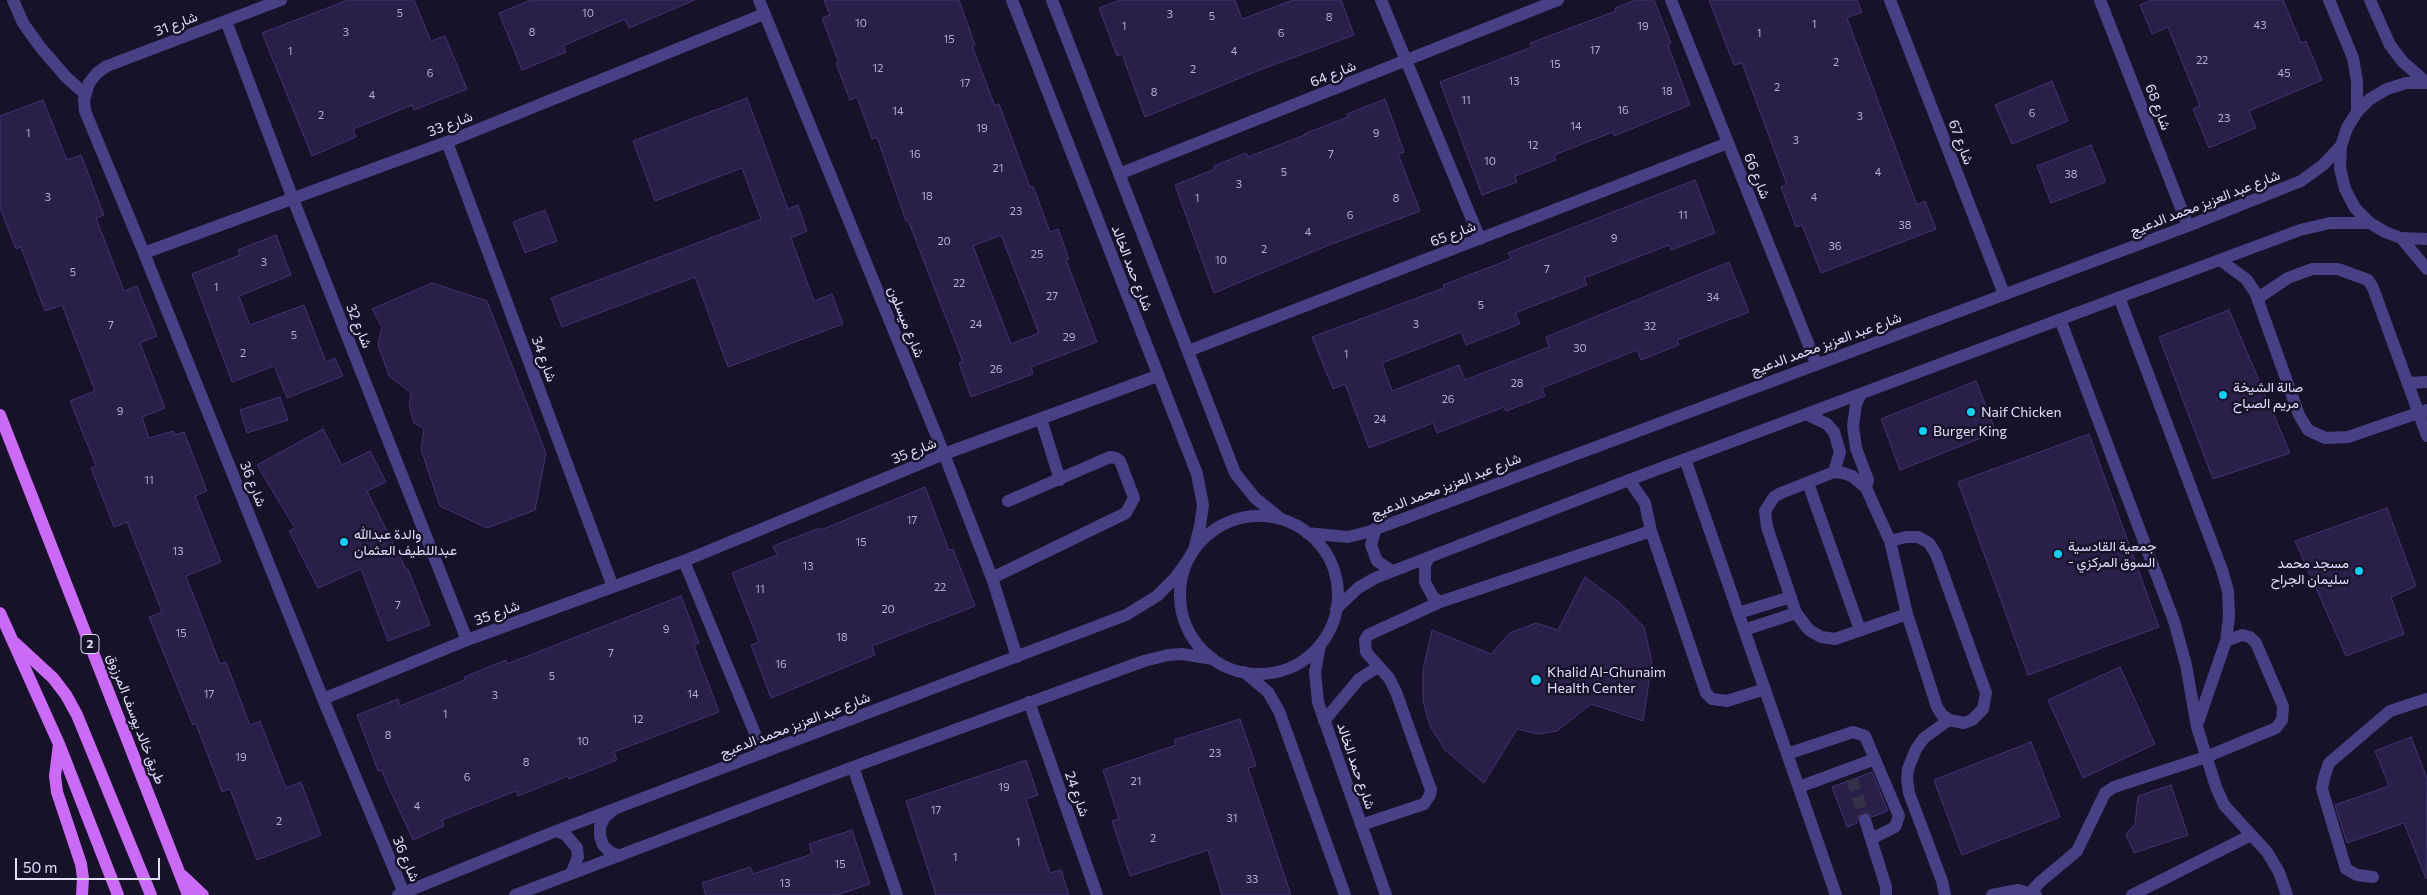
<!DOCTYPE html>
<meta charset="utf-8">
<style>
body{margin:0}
#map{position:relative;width:2427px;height:895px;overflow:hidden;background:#171229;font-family:Commissioner,sans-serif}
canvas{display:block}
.scale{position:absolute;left:15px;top:858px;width:145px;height:22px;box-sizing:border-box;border:2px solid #e2dcfd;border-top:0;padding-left:6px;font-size:15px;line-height:18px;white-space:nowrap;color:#e2dcfd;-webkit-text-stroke:4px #171229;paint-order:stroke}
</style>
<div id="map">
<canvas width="2427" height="895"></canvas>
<div class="scale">50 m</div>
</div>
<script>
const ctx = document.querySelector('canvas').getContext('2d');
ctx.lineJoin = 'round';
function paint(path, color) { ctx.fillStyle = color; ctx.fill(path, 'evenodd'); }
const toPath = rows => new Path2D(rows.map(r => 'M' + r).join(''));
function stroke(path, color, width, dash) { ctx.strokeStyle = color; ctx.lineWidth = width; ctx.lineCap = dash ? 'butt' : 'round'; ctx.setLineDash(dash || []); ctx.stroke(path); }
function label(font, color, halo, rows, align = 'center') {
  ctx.font = font + ' Commissioner,Vazirmatn,sans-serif'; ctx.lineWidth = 5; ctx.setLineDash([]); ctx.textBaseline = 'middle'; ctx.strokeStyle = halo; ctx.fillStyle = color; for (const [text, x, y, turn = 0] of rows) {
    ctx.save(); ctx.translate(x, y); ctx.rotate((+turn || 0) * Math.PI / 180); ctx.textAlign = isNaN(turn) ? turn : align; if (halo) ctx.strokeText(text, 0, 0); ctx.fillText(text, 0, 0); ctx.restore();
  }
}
const building = toPath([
 [348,0,414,0,431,41,445,36,467,89,414,110,412,105,353,129,356,137,312,156,262,33,348,0],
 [531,0,695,0,629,28,625,19,563,46,566,52,522,70,499,13,531,0],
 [824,0,959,0,975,45,972,46,995,106,999,104,1030,187,1033,186,1050,232,1058,229,1069,259,1066,260,1097,342,1031,367,1033,374,971,397,959,363,963,362,908,220,906,221,877,137,872,139,857,97,850,100,836,63,839,63,822,18,830,15,824,0],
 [1001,235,1039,333,1011,344,973,246,1001,235],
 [1120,0,1235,0,1242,19,1293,0,1341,0,1354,35,1257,71,1145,117,1122,54,1117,56,1099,8,1120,0],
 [1636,0,1654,0,1671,43,1668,45,1690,105,1614,136,1613,132,1554,155,1556,160,1515,176,1517,182,1482,195,1440,82,1532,47,1530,43,1616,11,1615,8,1636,0],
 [1709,0,1857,0,1862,12,1847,18,1917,205,1925,201,1936,229,1821,273,1802,225,1796,227,1781,187,1787,185,1742,63,1734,65,1709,0],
 [2152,0,2283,0,2301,43,2306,41,2322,80,2249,111,2256,128,2209,148,2193,109,2200,106,2168,27,2152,34,2140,5,2152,0],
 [2052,81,2068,121,2012,144,1995,105,2052,81],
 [747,98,788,209,798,205,807,231,791,238,814,301,832,294,843,324,728,367,695,277,562,327,551,298,761,219,742,168,655,201,633,141,747,98],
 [1385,99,1404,152,1398,154,1420,211,1329,245,1214,293,1175,185,1215,169,1214,166,1246,153,1248,157,1305,135,1304,134,1348,117,1347,114,1385,99],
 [43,100,67,160,81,155,104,215,96,218,124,291,137,286,157,336,140,343,165,408,142,417,149,438,173,431,175,435,184,432,207,491,195,496,221,562,186,576,220,664,226,662,250,725,260,721,286,788,301,782,321,835,257,860,230,789,222,792,196,724,193,725,149,617,162,612,127,522,114,527,91,468,96,466,70,401,95,391,62,305,45,311,21,247,16,249,0,208,0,116,43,100],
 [2091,145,2106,182,2051,203,2037,166,2091,145],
 [1695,180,1715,233,1671,250,1669,245,1584,278,1587,285,1515,313,1520,324,1466,345,1461,332,1382,363,1392,391,1459,365,1465,380,1549,347,1546,337,1729,262,1749,312,1677,340,1679,345,1641,360,1637,350,1542,388,1545,396,1506,411,1504,407,1437,433,1433,423,1369,448,1345,384,1333,389,1312,337,1444,288,1443,285,1511,259,1508,253,1695,180],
 [545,210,557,241,525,253,513,222,545,210],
 [276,235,291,275,239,296,250,325,304,305,326,362,335,358,343,376,287,398,274,366,232,382,192,274,240,255,238,250,276,235],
 [432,283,487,301,546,453,535,510,487,528,440,506,421,449,424,429,414,423,409,405,411,393,389,376,378,344,382,327,372,309,432,283],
 [2229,310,2290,453,2213,479,2159,337,2229,310],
 [1976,381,1996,432,1900,470,1881,419,1976,381],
 [280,397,288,420,247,433,240,410,280,397],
 [323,429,342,465,370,451,386,482,367,491,406,569,408,569,430,625,388,641,361,569,318,588,289,531,295,528,257,465,323,429],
 [2089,434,2159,627,2028,675,1958,482,2089,434],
 [925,487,949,550,953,549,975,606,872,646,875,655,771,698,751,645,759,642,732,573,777,555,773,546,820,528,821,530,925,487],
 [2387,508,2416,586,2391,597,2404,634,2346,656,2295,541,2387,508],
 [1585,577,1620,603,1644,627,1652,662,1643,721,1591,704,1557,731,1538,734,1517,729,1484,783,1445,750,1430,726,1423,701,1423,670,1432,630,1491,654,1510,633,1536,623,1558,630,1585,577],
 [681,596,699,643,694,645,719,712,614,752,617,760,569,779,568,776,518,796,516,791,442,820,444,826,413,840,381,770,378,771,357,715,398,699,400,706,465,680,464,677,506,660,507,664,681,596],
 [2120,667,2155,744,2083,778,2048,700,2120,667],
 [1240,719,1256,766,1248,768,1291,895,1222,895,1208,850,1130,876,1112,821,1119,819,1103,770,1176,745,1174,740,1240,719],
 [2411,737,2427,778,2426,879,2404,823,2347,843,2335,805,2389,786,2375,751,2411,737],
 [2031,742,2060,817,1962,855,1934,780,2031,742],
 [1026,760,1038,795,1026,799,1050,873,1061,870,1069,895,936,895,906,801,1026,760],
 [1872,772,1888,811,1872,817,1867,812,1862,812,1857,818,1857,823,1847,827,1832,787,1872,772],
 [2171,785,2188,835,2134,853,2126,834,2135,824,2138,796,2171,785],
 [852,830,870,884,837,895,706,895,702,883,750,867,753,874,812,854,809,844,852,830]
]);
const minorTunnel = toPath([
 [1852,779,1865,820]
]);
const minor = toPath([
 [13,0,23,23,41,48,66,77,85,94],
 [281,0,107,66,97,73,89,83,84,100,85,111,144,253,323,699,404,893],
 [759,0,944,454,992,578,1017,657],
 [1012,0,1197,474,1203,505,1200,526,1194,550],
 [1052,0,1235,473,1255,498,1280,518],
 [1381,0,1480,239],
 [1671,0,1816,363],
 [1890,0,2004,294],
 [2100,0,2188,226],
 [2329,0,2353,58,2357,81,2357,112],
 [2370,0,2390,45,2403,62,2426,82],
 [226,21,293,199,467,640],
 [2427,83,2406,83,2387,89,2370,99,2357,112,2347,128,2341,146,2340,168,2345,189,2355,208,2370,223,2385,232,2401,238,2427,239],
 [447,142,613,587],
 [1119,174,1558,0],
 [2401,238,2427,269],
 [144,253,447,142,764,14],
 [2220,260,2246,279,2255,292,2299,415,2308,430,2325,438,2348,437,2427,410],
 [2119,297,2222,570,2228,591,2229,617,2226,641,2197,725],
 [2258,298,2288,278,2312,269,2338,269,2368,280,2373,288,2427,436],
 [2060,319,2174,621,2186,665,2197,727,2216,787,2224,805,2267,852,2279,872,2287,895],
 [1188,351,1728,143],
 [2408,383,2427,382],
 [1861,394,1856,404,1853,426,1856,448,1868,480,1866,488],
 [1806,414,1827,424,1834,432,1840,452,1834,472],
 [1041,419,1060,480],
 [1685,459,1836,895],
 [1629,480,1645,503,1651,531,1706,693,1712,699,1727,701,1765,689],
 [1808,483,1860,630],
 '1180 595a79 79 0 1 1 158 0a79 79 0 1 1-158 0Z',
 [1376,528,1371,545,1377,561,1392,571],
 [1307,533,1348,537,1368,532,2188,226,2301,181,2323,165,2341,146],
 [1906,537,1918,537,1929,543,1936,554,1986,693,1983,709,1972,720,1964,723,1949,720,1942,715,1937,707,1907,614,1890,541,1906,537],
 [1890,541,1866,488,1852,476,1843,473,1834,472,1781,493,1774,497,1765,511,1767,527,1796,613,1809,630,1821,637,1835,639,1907,614],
 [1429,557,1425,565,1425,582,1433,597,1440,602],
 [684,561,763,753],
 [992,578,1126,513,1134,498,1120,461,1116,458,1110,457,1008,501],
 [1336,609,1358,588,1375,578,1629,480,2300,230,2330,223,2370,223],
 [1738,613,1791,597],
 [1744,630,1796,613],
 [1320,645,1315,672,1318,702,1386,895],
 [1244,672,1268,692,1279,711,1345,895],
 [323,699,467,640,684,561,944,454,1157,376],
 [1029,702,1097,895],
 [1324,721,1359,679,1378,667],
 [1787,754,1853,732,1865,736,1899,816,1895,827,1871,839],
 [853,767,897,895],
 [1799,787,1875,759],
 [612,811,605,817,600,826,600,836,603,845,610,852,619,856],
 [1865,820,1886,887,1886,895],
 [1361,825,1424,804,1430,795,1431,790,1396,692,1389,678,1366,652,1365,640,1368,635,1440,602,1651,531],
 [556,831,565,834,577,848,578,857,571,874],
 [2373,877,2357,875,2346,869,2322,789,2324,778,2329,763,2390,711,2427,699],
 [2031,892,2040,882,2077,851,2105,793,2114,787,2206,757,2276,728,2282,720,2283,706,2256,643,2250,637,2242,635,2226,641],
 [398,895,556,831,1126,615,1157,596,1175,578,1188,560],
 [515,895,853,767,1144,661,1168,655,1182,654,1213,659],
 [1945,895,1942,881,1909,793,1907,779,1908,769,1916,749,1924,738,1949,720],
 [1992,895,2018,890,2036,895],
 [2132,895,2251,835]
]);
const major = toPath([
 [0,415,188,895],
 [0,613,59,744,118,895],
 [15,643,53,678,66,695,77,715,151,895],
 [59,744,55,776,57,792,81,864,83,878,82,895],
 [183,876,203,895]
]);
const markers = [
 [2223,395,5,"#14cef1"],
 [1971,412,5,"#14cef1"],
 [1923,431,5,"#14cef1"],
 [344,542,5,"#14cef1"],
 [2058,554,5,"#14cef1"],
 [2359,571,5,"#14cef1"],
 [1536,680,6,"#14cef1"]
];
const numberNames = [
 ["5",400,13],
 ["10",588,13],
 ["3",1170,14],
 ["5",1212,16],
 ["8",1329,17],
 ["10",861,23],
 ["1",1814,24],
 ["43",2260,25],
 ["1",1124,26],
 ["19",1643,26],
 ["3",346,32],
 ["8",532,32],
 ["6",1281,33],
 ["1",1759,33],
 ["15",949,39],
 ["17",1595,50],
 ["1",290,51],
 ["4",1234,51],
 ["22",2202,60],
 ["2",1836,62],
 ["15",1555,64],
 ["12",878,68],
 ["2",1193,69],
 ["6",430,73],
 ["45",2284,73],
 ["13",1514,81],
 ["17",965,83],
 ["2",1777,87],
 ["18",1667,91],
 ["8",1154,92],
 ["4",372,95],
 ["11",1466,100],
 ["16",1623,110],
 ["14",898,111],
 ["6",2032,113],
 ["2",321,115],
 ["3",1860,116],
 ["23",2224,118],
 ["14",1576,126],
 ["19",982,128],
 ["1",28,133],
 ["9",1376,133],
 ["3",1796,140],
 ["12",1533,145],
 ["16",915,154],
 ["7",1331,154],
 ["10",1490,161],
 ["21",998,168],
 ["5",1284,172],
 ["4",1878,172],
 ["38",2071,174],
 ["3",1239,184],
 ["18",927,196],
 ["3",48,197],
 ["4",1814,197],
 ["1",1197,198],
 ["8",1396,198],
 ["23",1016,211],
 ["6",1350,215],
 ["11",1683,215],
 ["38",1905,225],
 ["4",1308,232],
 ["9",1614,238],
 ["20",944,241],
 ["36",1835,246],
 ["2",1264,249],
 ["25",1037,254],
 ["10",1221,260],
 ["3",264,262],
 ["7",1547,269],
 ["5",73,272],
 ["22",959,283],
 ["1",216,287],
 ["27",1052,296],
 ["34",1713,297],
 ["5",1481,305],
 ["24",976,324],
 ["3",1416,324],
 ["7",111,325],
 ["32",1650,326],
 ["5",294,335],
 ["29",1069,337],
 ["30",1580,348],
 ["2",243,353],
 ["1",1346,354],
 ["26",996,369],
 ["28",1517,383],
 ["26",1448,399],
 ["9",120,411],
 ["24",1380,419],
 ["11",149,480],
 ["17",912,520],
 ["15",861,542],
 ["13",178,551],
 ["13",808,566],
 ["22",940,587],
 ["11",760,589],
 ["7",398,605],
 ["20",888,609],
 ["9",666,629],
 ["15",181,633],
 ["18",842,637],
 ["7",611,653],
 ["16",781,664],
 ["5",552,676],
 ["17",209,694],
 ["14",693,694],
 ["3",495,695],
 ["1",445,714],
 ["12",638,719],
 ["8",388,735],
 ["10",583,741],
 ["23",1215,753],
 ["19",241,757],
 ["8",526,762],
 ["6",467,777],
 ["21",1136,781],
 ["19",1004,787],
 ["4",417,806],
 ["17",936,810],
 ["31",1232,818],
 ["2",279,821],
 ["2",1153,838],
 ["1",1018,842],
 ["1",955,857],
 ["15",840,864],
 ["33",1252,879],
 ["13",785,883]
];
const shields = [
 [90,644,18]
];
const shieldNames = [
 ["2",90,644]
];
const streetNames = [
 ["شارع 31",176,24,-21],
 ["شارع 64",1333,74,-22],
 ["شارع 68",2158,107,69],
 ["شارع 33",450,124,-21],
 ["شارع 67",1961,142,69],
 ["شارع 66",1757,176,68],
 ["شارع عبد العزيز محمد الدعيج",2205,203,-21],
 ["شارع 65",1453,234,-21],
 ["شارع حمد الخالد",1132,268,69],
 ["شارع ميسلون",906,322,68],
 ["شارع 32",359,326,68],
 ["شارع عبد العزيز محمد الدعيج",1826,344,-20],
 ["شارع 34",544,359,70],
 ["شارع 35",914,451,-22],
 ["شارع 36",253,484,68],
 ["شارع عبد العزيز محمد الدعيج",1446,486,-21],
 ["شارع 35",497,613,-20],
 ["طريق خالد يوسف المرزوق",136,719,69],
 ["شارع عبد العزيز محمد الدعيج",795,725,-21],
 ["شارع حمد الخالد",1356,766,71],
 ["شارع 24",1077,794,70],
 ["شارع 36",406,859,67]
];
const poiNames = [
 ["صالة الشيخة",2233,387],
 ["مريم الصباح",2233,403],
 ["Naif Chicken",1981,412],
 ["Burger King",1933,431],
 ["والدة عبدالله",354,534],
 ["عبداللطيف العثمان",354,550],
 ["جمعية القادسية",2068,546],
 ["- السوق المركزي",2068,562],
 ["مسجد محمد",2349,563,"right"],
 ["سليمان الجراح",2349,579,"right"],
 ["Khalid Al-Ghunaim",1547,672],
 ["Health Center",1547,688]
];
paint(building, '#2a1f49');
stroke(building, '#433373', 1);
stroke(minorTunnel, '#353049', 12, [12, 6]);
stroke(minor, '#474085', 12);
stroke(major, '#ca6af6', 12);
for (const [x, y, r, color] of markers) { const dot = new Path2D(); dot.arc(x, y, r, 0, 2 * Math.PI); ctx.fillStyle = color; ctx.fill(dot); stroke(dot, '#171229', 2); }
label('11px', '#b4add0', null, numberNames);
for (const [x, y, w] of shields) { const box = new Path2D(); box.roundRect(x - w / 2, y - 9.5, w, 19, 4); ctx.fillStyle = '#171229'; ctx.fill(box); stroke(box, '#e2dcfd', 1); }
label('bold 12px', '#e2dcfd', null, shieldNames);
label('14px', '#e2dcfd', '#171229', streetNames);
label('14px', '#e2dcfd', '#171229', poiNames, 'left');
</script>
